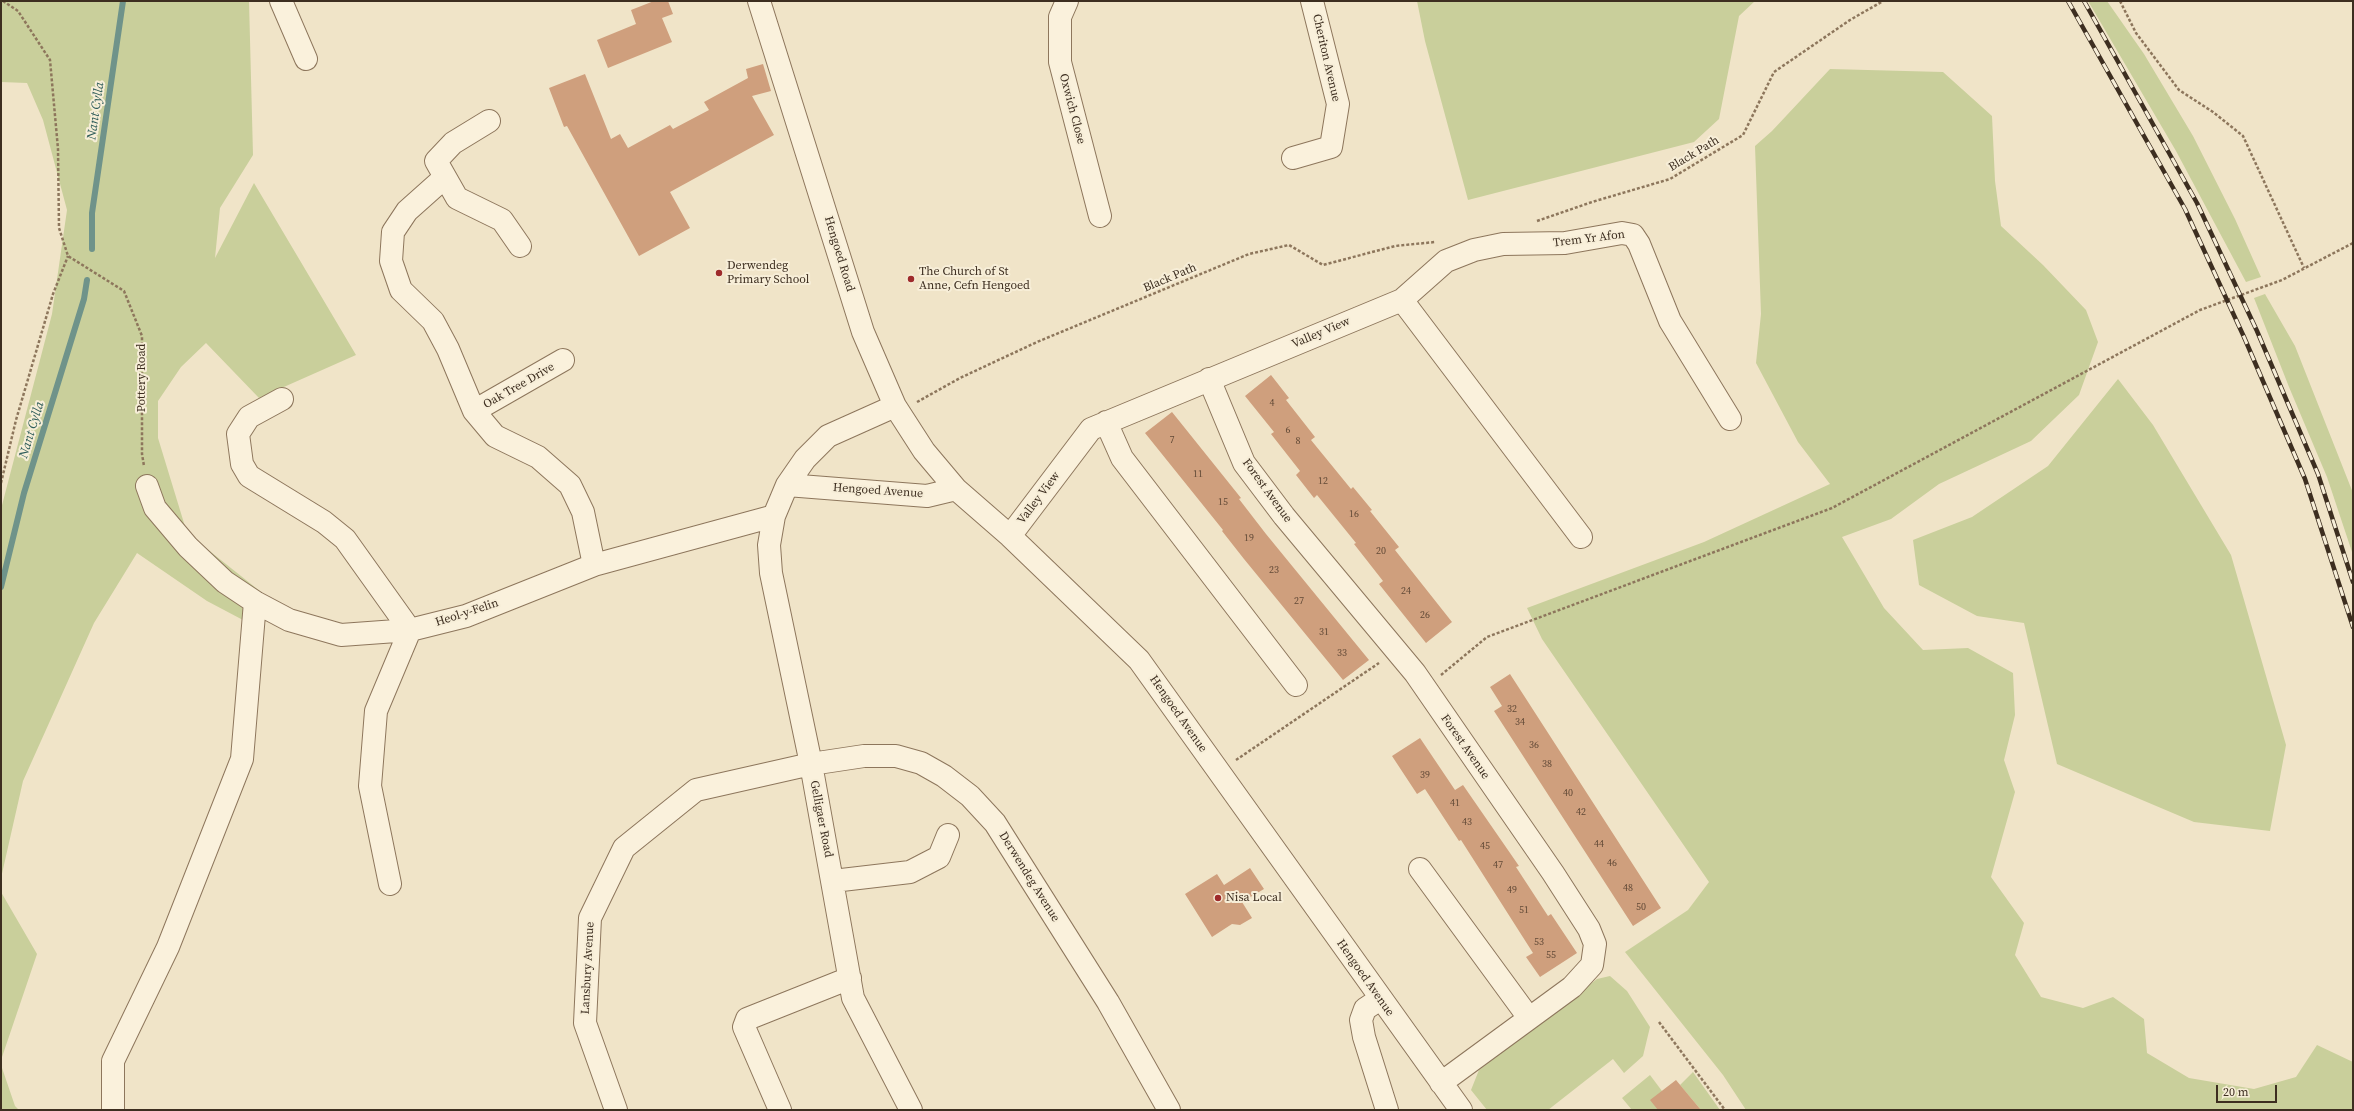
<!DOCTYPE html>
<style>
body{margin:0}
#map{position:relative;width:2354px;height:1111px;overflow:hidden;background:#f0e4c8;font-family:"Source Serif 4",serif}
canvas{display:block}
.frame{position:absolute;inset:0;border:2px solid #3d2e20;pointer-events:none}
.scale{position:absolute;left:2216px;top:1085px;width:61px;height:18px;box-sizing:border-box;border:2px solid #3d2e20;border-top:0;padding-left:5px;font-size:12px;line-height:14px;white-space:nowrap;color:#3d2e20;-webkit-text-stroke:3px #f7eed8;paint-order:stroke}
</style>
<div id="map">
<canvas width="2354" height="1111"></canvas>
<div class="frame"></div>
<div class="scale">20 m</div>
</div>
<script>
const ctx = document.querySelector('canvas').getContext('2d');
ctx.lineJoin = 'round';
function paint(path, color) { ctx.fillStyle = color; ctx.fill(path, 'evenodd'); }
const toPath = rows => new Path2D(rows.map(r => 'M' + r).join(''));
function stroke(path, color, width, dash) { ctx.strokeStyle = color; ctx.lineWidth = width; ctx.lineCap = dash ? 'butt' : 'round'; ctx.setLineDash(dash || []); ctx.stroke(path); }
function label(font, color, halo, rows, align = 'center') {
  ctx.font = font + ' "Source Serif 4",serif'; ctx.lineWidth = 4; ctx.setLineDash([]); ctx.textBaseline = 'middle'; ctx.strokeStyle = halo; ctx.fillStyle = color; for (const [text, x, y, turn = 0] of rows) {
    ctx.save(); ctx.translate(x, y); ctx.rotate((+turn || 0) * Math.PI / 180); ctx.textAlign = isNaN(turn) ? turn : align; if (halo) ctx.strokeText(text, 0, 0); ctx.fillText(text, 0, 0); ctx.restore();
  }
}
const green = toPath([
 [1,1,249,1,253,155,220,208,215,258,254,183,356,355,259,398,206,343,181,367,158,401,158,438,187,533,261,592,260,629,207,601,137,553,94,623,23,781,1,878,1,509,52,314,67,210,43,120,27,83,1,82],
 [1417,1,1755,1,1739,16,1719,119,1694,142,1468,200,1425,41],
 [2088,1,2107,1,2144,54,2193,136,2235,219,2261,277,2246,282,2176,151],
 [1830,69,1943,72,1992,116,1995,181,2001,226,2043,265,2086,310,2098,342,2079,395,2031,441,1939,484,1891,519,1842,537,1884,608,1923,650,1968,648,2013,673,2015,715,2004,760,2015,792,1991,877,2024,923,2015,955,2041,997,2083,1008,2113,997,2144,1019,2147,1053,2189,1078,2254,1089,2296,1077,2317,1045,2353,1062,2353,1110,1746,1110,1723,1075,1625,952,1688,910,1709,882,1542,639,1527,608,1704,542,1830,484,1798,442,1756,363,1761,314,1755,146,1772,131],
 [2265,294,2295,346,2353,493,2353,555,2327,477,2289,387,2254,298],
 [2118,379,2153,425,2231,555,2286,745,2270,831,2194,822,2057,764,2024,623,1977,616,1919,585,1913,540,1972,517,2048,466],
 [1,892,37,954,1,1060],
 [1610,976,1627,991,1650,1027,1643,1056,1624,1073,1613,1059,1548,1110,1487,1110,1471,1090,1479,1070,1597,979],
 [1,1065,15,1106,19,1110,1,1110],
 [1693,1072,1720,1110,1701,1110,1680,1085],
 [1650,1075,1662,1091,1658,1110,1632,1110,1622,1098]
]);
const stream = toPath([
 [92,249,92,213,123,1],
 [1,587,24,493,84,299,87,280]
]);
const building = toPath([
 [654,1,668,1,673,14,662,18,672,42,608,68,597,40,636,24,631,10],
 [763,64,771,91,752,96,774,135,670,192,690,228,639,256,567,126,564,127,549,88,585,74,611,139,620,134,628,148,670,125,673,129,709,110,704,102,748,78,746,69],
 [1271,375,1289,398,1286,400,1315,437,1311,440,1351,489,1353,487,1372,510,1370,511,1399,547,1395,550,1452,622,1426,643,1379,584,1383,581,1354,544,1356,543,1317,495,1314,498,1296,475,1300,471,1271,434,1274,432,1245,396],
 [1172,412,1241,498,1239,499,1266,534,1369,660,1343,680,1244,559,1222,531,1223,530,1145,433],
 [1510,674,1661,908,1633,926,1494,711,1502,706,1490,687],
 [1420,738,1455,790,1463,785,1519,866,1516,867,1548,916,1551,914,1577,953,1540,977,1526,957,1533,953,1461,840,1459,841,1425,789,1417,794,1392,756],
 [1250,868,1264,889,1242,902,1252,918,1240,925,1232,924,1212,937,1185,894,1217,874,1224,885],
 [1676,1080,1701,1110,1658,1110,1650,1100]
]);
const path = toPath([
 [3,1,18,11,50,60,58,149,59,228,68,256,124,291,142,336,142,454,144,466],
 [2120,1,2136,33,2179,90,2213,112,2243,136,2304,268],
 [1537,221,1592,202,1670,179,1743,135,1774,72,1850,20,1883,1],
 [917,402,960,378,1037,342,1249,254,1289,245,1323,265,1395,246,1435,242],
 [1,483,16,420,53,294,68,256],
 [1441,675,1487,637,1832,508,2200,310,2282,280,2353,243],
 [1236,760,1379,663],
 [1659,1022,1725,1110]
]);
const minor = toPath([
 [281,1,306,59],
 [759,1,863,332,895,406,924,451,956,489],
 [1067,1,1060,17,1060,62,1100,216],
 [489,121,453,143,436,161,457,198,502,220,520,246],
 [1293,158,1331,147,1338,104,1312,1],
 [444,178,407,211,393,232,391,261,401,290,433,321,448,349,474,411,495,436,538,457,570,485,583,512,594,565],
 [1402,300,1446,261,1474,250,1503,244,1565,243,1622,233,1633,235,1639,244,1670,321,1730,419],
 [1209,379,1244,463,1284,516,1415,673,1553,873,1589,929,1595,944,1592,965,1572,987,1441,1083],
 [282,399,249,417,238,434,242,464,249,476,324,522,345,539,410,630],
 [895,406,828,436,805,459,787,485,774,516,769,545,771,573,811,764,853,998,911,1110],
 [474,411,563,360],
 [1106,422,1122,458,1296,685],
 [787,485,927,496,956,489,1010,536,1139,660,1461,1110],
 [147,486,155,508,188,547,225,582,255,602,289,620,341,635,410,630],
 [1010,536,1091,429,1402,300,1581,537],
 [1420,869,1529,1018],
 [833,881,910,872,939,857,948,835],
 [390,884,370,786,376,711,410,630,466,616,594,565,774,516],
 [1380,999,1365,1009,1361,1020,1364,1037,1387,1110],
 [113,1110,113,1061,168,947,242,759,255,602],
 [616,1110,585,1023,590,918,624,848,696,790,811,764,864,756,896,756,921,763,944,776,970,796,995,823,1108,1002,1169,1110],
 [780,1110,744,1027,747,1019,850,978]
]);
const rail = toPath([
 [2068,1,2185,209,2244,337,2305,479,2353,627],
 [2084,1,2197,203,2257,331,2318,474,2353,582]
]);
const markers = [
 [719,273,4,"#9e2a2b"],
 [911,279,4,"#9e2a2b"],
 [1218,898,4,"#9e2a2b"]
];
const numberNames = [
 ["4",1272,403],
 ["6",1288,430],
 ["7",1172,440],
 ["8",1298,441],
 ["11",1198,474],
 ["12",1323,481],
 ["15",1223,502],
 ["16",1354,514],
 ["19",1249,538],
 ["20",1381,551],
 ["23",1274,570],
 ["24",1406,591],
 ["27",1299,601],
 ["26",1425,615],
 ["31",1324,632],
 ["33",1342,653],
 ["32",1512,709],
 ["34",1520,722],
 ["36",1534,745],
 ["38",1547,764],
 ["39",1425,775],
 ["40",1568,793],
 ["41",1455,803],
 ["42",1581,812],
 ["43",1467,822],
 ["44",1599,844],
 ["45",1485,846],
 ["46",1612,863],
 ["47",1498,865],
 ["48",1628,888],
 ["49",1512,890],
 ["50",1641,907],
 ["51",1524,910],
 ["53",1539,942],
 ["55",1551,955]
];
const streetNames = [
 ["Cheriton Avenue",1326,58,77],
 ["Oxwich Close",1072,109,75],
 ["Black Path",1694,154,-31],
 ["Trem Yr Afon",1589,239,-7],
 ["Hengoed Road",839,254,73],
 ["Black Path",1170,278,-23],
 ["Valley View",1321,333,-23],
 ["Pottery Road",142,378,-90],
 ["Oak Tree Drive",519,386,-30],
 ["Hengoed Avenue",878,491,4],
 ["Forest Avenue",1267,491,54],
 ["Valley View",1039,498,-53],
 ["Heol-y-Felin",467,613,-18],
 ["Hengoed Avenue",1178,714,55],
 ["Forest Avenue",1465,747,55],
 ["Gelligaer Road",821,819,79],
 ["Derwendeg Avenue",1029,877,58],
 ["Lansbury Avenue",588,968,-87],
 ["Hengoed Avenue",1365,978,55]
];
const poiNames = [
 ["Derwendeg",727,266],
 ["Primary School",727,280],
 ["The Church of St",919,272],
 ["Anne, Cefn Hengoed",919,286],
 ["Nisa Local",1226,898]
];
const waterNames = [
 ["Nant Cylla",96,111,-82],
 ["Nant Cylla",32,430,-73]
];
paint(green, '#c9cf9b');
stroke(stream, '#6f938a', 6);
paint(building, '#cf9f7d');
stroke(minor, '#8d765c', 24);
stroke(path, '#8d765c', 2.5, [3, 2]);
stroke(minor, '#faf1dc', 22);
stroke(rail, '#3d2e20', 4.5);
stroke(rail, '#f7eed8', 3, [9]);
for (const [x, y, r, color] of markers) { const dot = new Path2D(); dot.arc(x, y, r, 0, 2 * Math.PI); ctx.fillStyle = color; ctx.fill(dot); stroke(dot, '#f7eed8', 1.5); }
label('10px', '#624a37', null, numberNames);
label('12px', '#3d2e20', '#f7eed8', streetNames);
label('12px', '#3d2e20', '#f7eed8', poiNames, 'left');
label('italic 13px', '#2f5d5a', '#f7eed8', waterNames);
</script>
